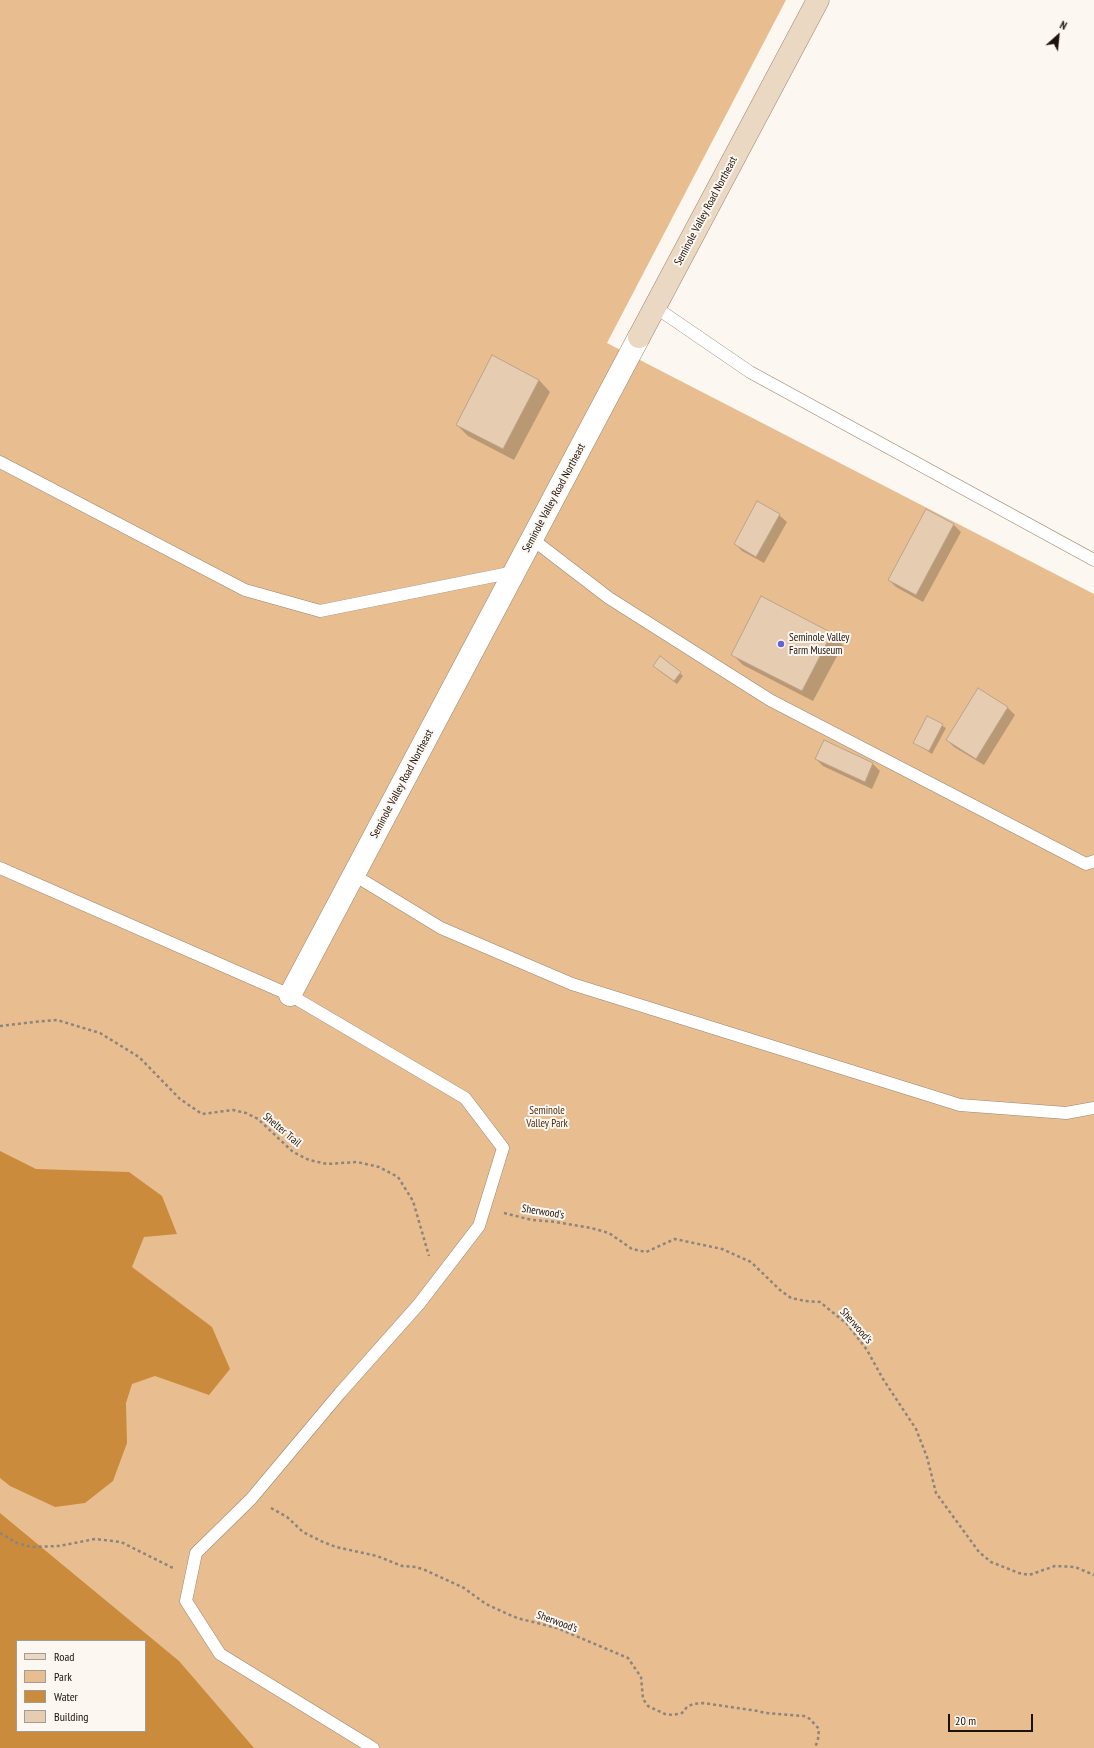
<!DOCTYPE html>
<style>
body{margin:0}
#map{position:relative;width:1094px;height:1748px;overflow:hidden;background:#fdf7f2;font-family:"PT Sans Narrow",sans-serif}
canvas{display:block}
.legend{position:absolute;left:16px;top:1640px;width:130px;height:92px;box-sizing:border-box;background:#fdf7f2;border:1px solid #a39b95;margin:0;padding:5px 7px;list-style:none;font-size:12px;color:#1b1209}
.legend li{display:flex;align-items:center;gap:8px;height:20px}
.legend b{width:20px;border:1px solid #a39b95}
.north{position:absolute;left:1038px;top:16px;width:40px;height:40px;-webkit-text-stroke:3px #fdf7f2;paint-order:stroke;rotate:27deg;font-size:11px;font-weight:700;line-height:16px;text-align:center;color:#1b1209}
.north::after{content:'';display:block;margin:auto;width:14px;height:18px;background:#1b1209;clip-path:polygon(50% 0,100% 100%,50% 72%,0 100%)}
.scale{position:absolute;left:948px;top:1714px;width:85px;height:18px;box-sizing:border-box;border:2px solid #1b1209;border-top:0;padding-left:5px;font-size:12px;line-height:14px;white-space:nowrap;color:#1b1209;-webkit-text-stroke:3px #fdf7f2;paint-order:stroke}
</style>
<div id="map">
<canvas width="1094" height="1748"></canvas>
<ul class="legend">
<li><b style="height:5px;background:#ead8c2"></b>Road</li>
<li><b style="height:11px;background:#e8be91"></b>Park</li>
<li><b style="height:11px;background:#ca8b3c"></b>Water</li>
<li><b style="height:11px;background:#e6cdb2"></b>Building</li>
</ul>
<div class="north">N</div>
<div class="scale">20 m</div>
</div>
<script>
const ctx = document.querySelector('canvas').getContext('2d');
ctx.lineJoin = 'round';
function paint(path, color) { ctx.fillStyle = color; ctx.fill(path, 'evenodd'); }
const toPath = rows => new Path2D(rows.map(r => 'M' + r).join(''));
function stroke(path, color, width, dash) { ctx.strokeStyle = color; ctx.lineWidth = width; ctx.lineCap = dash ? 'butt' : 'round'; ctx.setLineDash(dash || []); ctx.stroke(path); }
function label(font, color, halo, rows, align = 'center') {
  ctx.font = font + ' "PT Sans Narrow",sans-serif'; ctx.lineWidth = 4; ctx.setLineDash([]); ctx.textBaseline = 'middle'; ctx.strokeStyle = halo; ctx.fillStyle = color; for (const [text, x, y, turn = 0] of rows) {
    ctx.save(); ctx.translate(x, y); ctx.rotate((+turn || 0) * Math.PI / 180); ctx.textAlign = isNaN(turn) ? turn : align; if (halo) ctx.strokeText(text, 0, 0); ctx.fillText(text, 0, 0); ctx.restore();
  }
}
const green = toPath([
 [0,0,786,0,607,343,1094,594,1094,1748,0,1748],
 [17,1641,145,1641,145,1731,17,1731]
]);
const water = toPath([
 [0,1151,36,1169,129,1172,162,1196,177,1234,144,1237,132,1267,212,1327,230,1369,209,1395,155,1376,132,1384,126,1403,127,1443,113,1481,85,1503,55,1507,10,1486,0,1478],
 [0,1513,179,1661,254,1748,0,1748],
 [17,1641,145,1641,145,1731,17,1731]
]);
const shadow = toPath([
 [493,356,539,380,550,392,514,460,468,436,457,425],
 [779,515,787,522,764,563,742,551,735,544],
 [954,525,961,532,923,602,896,587,889,580],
 [831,634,843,645,813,701,743,665,732,654],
 [657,669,680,673,683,676,677,684],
 [979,689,1008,708,1015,715,984,765,954,747,947,740],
 [927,717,946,728,932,754,914,742],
 [824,741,873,764,880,771,872,789,823,766,816,759]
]);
const building = toPath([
 [492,355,539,380,503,449,456,425,492,355],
 [757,501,780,514,756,557,734,544,757,501],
 [926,509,954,524,916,595,888,580,926,509],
 [761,596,832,633,802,691,731,655,761,596],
 [660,656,681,672,674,681,653,666,660,656],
 [978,688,1008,707,976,759,946,740,978,688],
 [927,716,943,724,929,751,913,743,927,716],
 [824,740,873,763,865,782,815,759,824,740]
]);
const path = toPath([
 [0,1026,34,1022,57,1020,100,1033,139,1057,180,1099,202,1114,233,1110,246,1113,258,1119,293,1152,309,1160,327,1164,357,1162,379,1167,398,1177,413,1201,429,1256],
 [504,1213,532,1220,556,1222,591,1228,609,1233,632,1249,646,1252,675,1239,722,1249,751,1262,780,1290,791,1298,805,1301,820,1302,847,1324,867,1350,883,1379,916,1429,927,1457,936,1493,979,1552,991,1562,1019,1573,1029,1575,1055,1566,1075,1567,1094,1575],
 [271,1508,287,1517,303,1532,323,1542,336,1547,377,1556,402,1566,416,1567,425,1570,464,1588,486,1604,501,1611,517,1618,557,1628,628,1658,641,1677,643,1699,648,1706,665,1714,673,1715,682,1713,687,1707,693,1704,703,1703,758,1711,765,1713,804,1716,810,1719,819,1729,818,1739,815,1748],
 [0,1533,17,1543,31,1547,59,1546,95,1539,121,1542,173,1568]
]);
const lane = toPath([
 [655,307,750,372,1094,560],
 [0,462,245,590,320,611,514,572],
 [532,539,609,598,770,700,1086,864,1094,861],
 [0,868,290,995,465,1098,503,1148,479,1226,419,1304,340,1393,251,1499,196,1553,186,1601,220,1654,373,1748],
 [354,875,441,928,572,984,960,1105,1066,1113,1094,1108]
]);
const street = toPath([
 [290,995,639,337]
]);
const secondary = toPath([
 [639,337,818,0]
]);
const markers = [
 [781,644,4,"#6363db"]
];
const streetNames = [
 ["Seminole Valley Road Northeast",706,211,-62],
 ["Seminole Valley Road Northeast",554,498,-62],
 ["Seminole Valley Road Northeast",402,784,-62],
 ["Shelter Trail",282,1130,40],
 ["Sherwood's",543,1212,9],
 ["Sherwood's",856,1326,49],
 ["Sherwood's",557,1622,20]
];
const poiNames = [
 ["Seminole Valley",789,638],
 ["Farm Museum",789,651]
];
const parkNames = [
 ["Seminole",547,1111],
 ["Valley Park",547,1124]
];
paint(green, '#e8be91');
paint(water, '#ca8b3c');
paint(shadow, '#0003');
paint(building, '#e6cdb2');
stroke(building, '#bca48a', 1);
stroke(lane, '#9c856c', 13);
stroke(street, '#9c856c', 23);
stroke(secondary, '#9c856c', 23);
stroke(path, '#8c847d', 2.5, [3, 3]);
stroke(lane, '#fff', 12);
stroke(street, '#fff', 22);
stroke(secondary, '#ead8c2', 22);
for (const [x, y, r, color] of markers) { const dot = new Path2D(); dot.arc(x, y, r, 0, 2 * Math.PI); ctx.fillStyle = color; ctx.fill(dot); stroke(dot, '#fdf7f2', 1.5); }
label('11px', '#1b1209', '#fdf7f2', streetNames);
label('11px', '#1b1209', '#fdf7f2', poiNames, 'left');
label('11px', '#482d0c', '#fdf7f2', parkNames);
</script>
